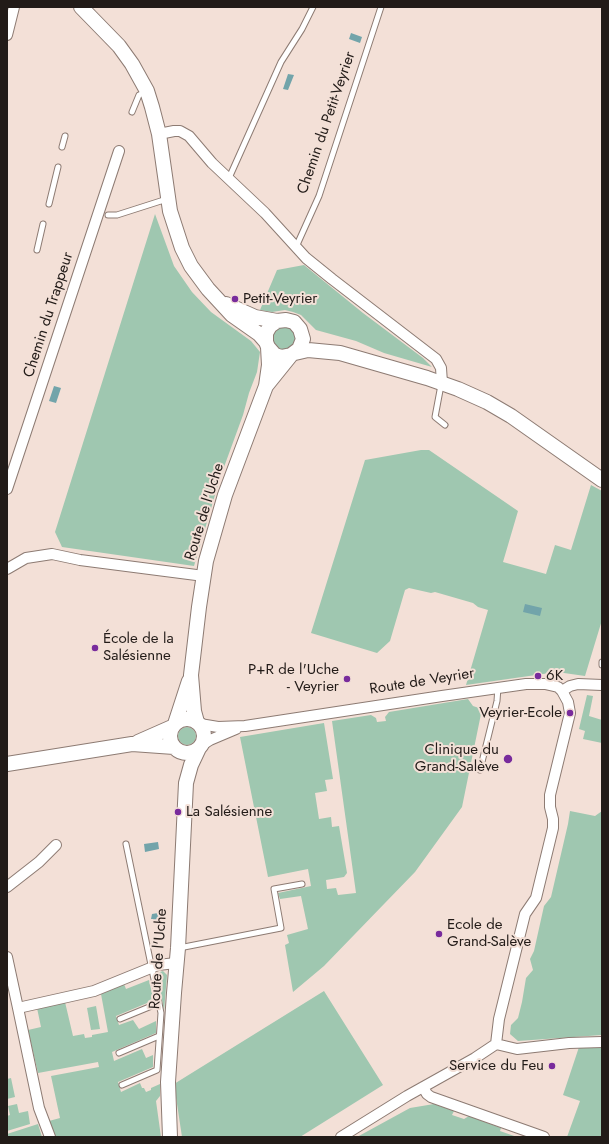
<!DOCTYPE html>
<meta charset="utf-8">
<style>
body{margin:0}
#map{position:relative;width:609px;height:1144px;overflow:hidden;background:#f3e0d7;font-family:Jost,sans-serif}
canvas{display:block}
.frame{position:absolute;inset:0;border:8px solid #221b18;pointer-events:none}
</style>
<div id="map">
<canvas width="609" height="1144"></canvas>
<div class="frame"></div>
</div>
<script>
const ctx = document.querySelector('canvas').getContext('2d');
ctx.lineJoin = 'round';
function paint(path, color) { ctx.fillStyle = color; ctx.fill(path, 'evenodd'); }
const toPath = rows => new Path2D(rows.map(r => 'M' + r).join(''));
function stroke(path, color, width, dash) { ctx.strokeStyle = color; ctx.lineWidth = width; ctx.lineCap = dash ? 'butt' : 'round'; ctx.setLineDash(dash || []); ctx.stroke(path); }
function label(font, color, halo, rows, align = 'center') {
  ctx.font = font + ' Jost,sans-serif'; ctx.lineWidth = 4; ctx.setLineDash([]); ctx.textBaseline = 'middle'; ctx.strokeStyle = halo; ctx.fillStyle = color; for (const [text, x, y, turn = 0] of rows) {
    ctx.save(); ctx.translate(x, y); ctx.rotate((+turn || 0) * Math.PI / 180); ctx.textAlign = isNaN(turn) ? turn : align; if (halo) ctx.strokeText(text, 0, 0); ctx.fillText(text, 0, 0); ctx.restore();
  }
}
const green = toPath([
 [155,214,174,266,192,292,211,312,251,341,260,352,257,372,249,393,243,415,220,478,194,566,62,547,55,532],
 [304,265,363,313,423,358,432,367,384,353,356,341,316,330,301,315,293,312,285,310,272,312,260,310,277,270],
 [284,325,293,329,297,343,290,350,280,350,273,343,272,334,275,329],
 [421,450,429,450,518,511,503,562,546,574,555,545,571,550,591,485,602,491,602,620,585,676,557,672,466,685,488,610,478,607,473,603,435,592,431,593,409,588,405,590,390,641,377,653,311,633,365,460],
 [587,695,593,696,589,716,602,720,602,743,583,739,585,731,579,729],
 [468,699,473,706,482,709,462,807,415,872,324,966,293,992,285,945,289,943,287,935,308,929,301,896,280,899,278,893,311,886,308,869,268,877,240,737,324,723,333,779,325,780,327,791,315,793,319,819,331,817,332,827,339,826,347,873,344,877,326,880,327,889,336,888,338,895,356,893,332,721,371,715,376,718,377,722,386,721,385,717,389,712],
 '178 736a9 9 0 1 1 18 0a9 9 0 1 1-18 0Z',
 [570,811,595,816,602,811,602,1035,518,1041,510,1034,511,1025,518,1018,522,1002,526,978,533,970,530,959,534,951,544,906,551,897,568,824],
 [163,971,167,975,164,1011,157,973],
 [149,980,153,998,152,1001,116,1016,119,1025,133,1020,139,1029,156,1021,156,1033,112,1052,114,1061,142,1049,146,1058,153,1055,153,1067,118,1082,121,1092,140,1083,142,1088,144,1088,146,1092,151,1090,151,1088,160,1084,160,1096,156,1101,161,1137,53,1137,49,1121,60,1118,51,1076,99,1067,98,1062,38,1073,28,1030,41,1027,37,1008,65,1002,73,1036,84,1034,85,1038,92,1037,92,1035,108,1032,101,994,124,984,126,989],
 [324,991,383,1085,300,1137,182,1137,174,1084],
 [96,1006,100,1029,91,1030,87,1008],
 [579,1047,602,1047,602,1137,567,1137,580,1101,563,1095],
 [11,1078,15,1097,7,1099,7,1079],
 [17,1104,19,1113,28,1111,30,1124,7,1131,7,1116,10,1115,8,1106],
 [434,1104,454,1111,452,1115,464,1119,469,1116,501,1128,500,1131,517,1137,357,1137,410,1108],
 [38,1124,42,1137,7,1137,7,1134]
]);
const water = toPath([
 [351,33,362,37,360,43,349,39],
 [288,74,294,75,288,90,283,89],
 [54,386,61,388,56,403,49,401],
 [525,604,542,608,540,616,523,612],
 [158,842,159,849,145,852,144,844],
 [164,912,165,918,153,920,153,919,151,919,152,914]
]);
const lane = toPath([
 [132,112,139,95,146,92],
 [62,147,65,136],
 [229,178,281,62,302,29,313,7],
 [49,204,58,167],
 [108,215,117,215,167,199],
 [296,247,319,196,381,7],
 [37,250,43,224],
 [441,385,435,417,445,425],
 [602,662,602,665],
 [480,770,497,701,498,687],
 [179,948,281,928,274,889,302,884],
 [120,1019,159,1003],
 [119,1053,159,1036],
 [122,1085,157,1070,161,1013,126,844]
]);
const street = toPath([
 [7,35,14,7],
 [159,134,174,131,180,131,189,136,212,163,265,213,306,258,332,279,436,359,441,368,442,383],
 [7,489,119,151],
 [7,569,26,558,52,554,80,560,204,576],
 [562,691,570,686,578,684,602,685],
 [200,724,218,727,245,726,442,696,526,684,545,684,558,687,562,691,568,702,570,713,550,795,550,807,553,819,553,828,536,898,525,914,499,1019,496,1044],
 [202,745,210,740,236,729],
 [7,887,39,862,56,845],
 [7,957,18,1008],
 [423,1087,427,1094,431,1097,544,1137],
 [50,1137,39,1108,18,1008,94,991,158,965,176,963],
 [341,1137,407,1096,475,1058,496,1044,517,1049,569,1043,602,1042]
]);
const secondary = toPath([
 [81,7,119,46,132,64,147,91,152,107,159,134,170,211,182,248,191,266,208,289,232,315,259,334,266,342],
 [226,304,255,317,277,321],
 [295,353,308,350,340,353,427,378,458,389,487,402,511,416,602,480],
 [266,386,291,355,299,349,303,339,300,329,294,322,286,320,277,321,270,326,266,333,266,342,268,347,275,355,281,357,291,355],
 '170 736a17 17 0 1 1 34 0a17 17 0 1 1-34 0Z',
 [197,722,194,711,191,675,199,607,206,561,225,495,266,386,269,365,268,347],
 [175,724,189,681],
 [138,742,172,727],
 [7,764,132,744,174,747],
 [170,1137,168,1082,174,993,178,948,186,783,191,765,199,748]
]);
const markers = [
 [235,299,4,"#782b9c"],
 [95,648,4,"#782b9c"],
 [538,676,4,"#782b9c"],
 [347,679,4,"#782b9c"],
 [570,713,4,"#782b9c"],
 [508,759,5,"#782b9c"],
 [178,812,4,"#782b9c"],
 [439,934,4,"#782b9c"],
 [552,1066,4,"#782b9c"]
];
const streetNames = [
 ["Chemin du Petit-Veyrier",327,123,-71],
 ["Chemin du Trappeur",49,315,-72],
 ["Route de l'Uche",205,512,-73],
 ["Route de Veyrier",422,682,-9],
 ["Route de l'Uche",159,959,-86]
];
const poiNames = [
 ["Petit-Veyrier",243,299],
 ["École de la",103,639],
 ["Salésienne",103,656],
 ["P+R de l'Uche",339,670,"right"],
 ["- Veyrier",339,687,"right"],
 ["6K",546,676],
 ["Veyrier-Ecole",562,713,"right"],
 ["Clinique du",499,750,"right"],
 ["Grand-Salève",499,767,"right"],
 ["La Salésienne",186,812],
 ["Ecole de",447,925],
 ["Grand-Salève",447,942],
 ["Service du Feu",544,1066,"right"]
];
paint(green, '#9fc7b0');
paint(water, '#72a4aa');
stroke(lane, '#8d7b73', 7);
stroke(street, '#8d7b73', 12);
stroke(secondary, '#8d7b73', 16);
stroke(lane, '#fff', 5);
stroke(street, '#fff', 10);
stroke(secondary, '#fff', 14);
for (const [x, y, r, color] of markers) { const dot = new Path2D(); dot.arc(x, y, r, 0, 2 * Math.PI); ctx.fillStyle = color; ctx.fill(dot); stroke(dot, '#f3e0d7', 1.5); }
label('15px', '#221b18', '#f3e0d7', streetNames);
label('15px', '#221b18', '#f3e0d7', poiNames, 'left');
</script>
